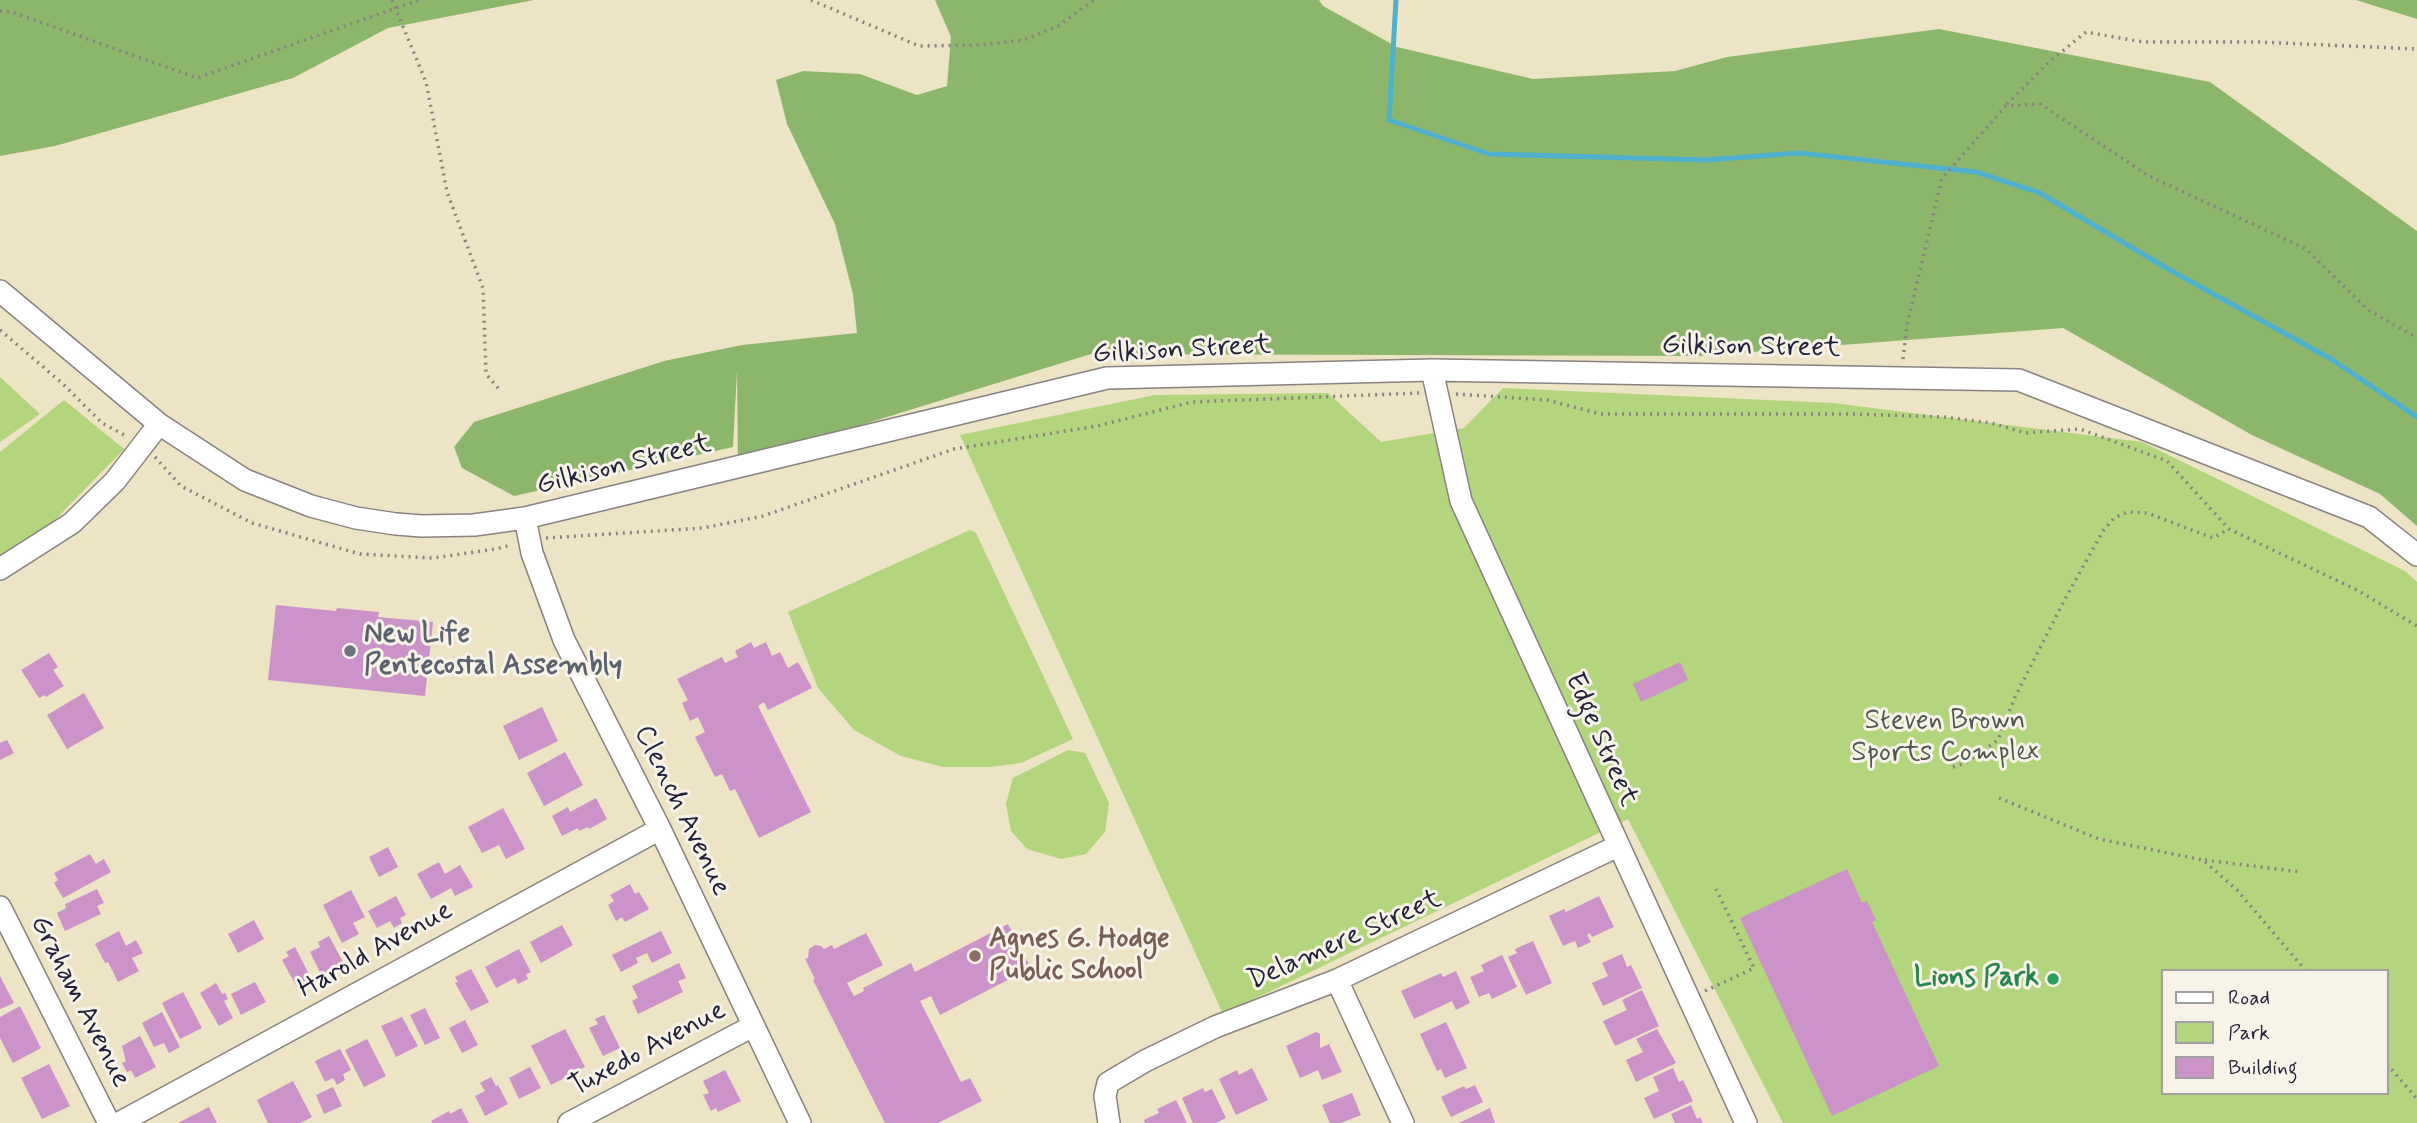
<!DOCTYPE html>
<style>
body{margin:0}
#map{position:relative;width:2417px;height:1123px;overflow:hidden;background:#ede3c5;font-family:Mynerve,sans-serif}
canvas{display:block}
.legend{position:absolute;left:2161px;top:969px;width:228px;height:126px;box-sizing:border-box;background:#f7f3e8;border:2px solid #a29fa3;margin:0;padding:9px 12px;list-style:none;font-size:21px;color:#22223b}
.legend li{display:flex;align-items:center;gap:14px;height:35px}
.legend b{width:35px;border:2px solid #a29fa3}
</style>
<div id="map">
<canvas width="2417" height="1123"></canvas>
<ul class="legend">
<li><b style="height:9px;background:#fff"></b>Road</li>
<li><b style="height:19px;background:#b2d57e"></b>Park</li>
<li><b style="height:19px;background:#cb93c8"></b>Building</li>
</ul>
</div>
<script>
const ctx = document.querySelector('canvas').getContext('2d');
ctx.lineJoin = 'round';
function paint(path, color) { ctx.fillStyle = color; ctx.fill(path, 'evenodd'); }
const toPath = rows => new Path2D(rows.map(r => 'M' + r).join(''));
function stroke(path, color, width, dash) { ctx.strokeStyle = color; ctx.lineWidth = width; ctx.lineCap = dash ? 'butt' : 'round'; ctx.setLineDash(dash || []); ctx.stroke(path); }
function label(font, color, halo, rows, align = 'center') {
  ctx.font = font + ' Mynerve,sans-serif'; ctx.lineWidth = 6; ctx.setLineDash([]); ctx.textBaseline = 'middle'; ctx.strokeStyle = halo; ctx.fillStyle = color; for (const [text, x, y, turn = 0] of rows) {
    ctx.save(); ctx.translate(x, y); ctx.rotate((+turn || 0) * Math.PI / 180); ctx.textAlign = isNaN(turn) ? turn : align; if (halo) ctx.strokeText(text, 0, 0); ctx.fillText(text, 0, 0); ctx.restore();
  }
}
const green = toPath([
 [0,377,40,414,0,442],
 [1503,388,1833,403,2142,442,2405,571,2417,582,2417,1123,1783,1123,1628,819,1223,1014,960,435,1155,395,1328,393,1381,442,1464,428],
 [2163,971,2387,971,2387,1093,2163,1093],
 [64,400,124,449,46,529,0,556,0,452],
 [970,530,976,533,1073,739,1021,763,990,767,943,767,901,756,854,730,818,688,788,612],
 [1068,750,1085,753,1109,803,1105,832,1086,854,1061,859,1027,849,1011,831,1006,804,1013,778]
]);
const forest = toPath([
 [0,0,534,0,388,28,293,78,55,146,0,156],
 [935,0,1319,0,1323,6,1397,47,1533,79,1675,71,1727,57,1939,29,2210,82,2417,231,2417,526,2380,494,2252,435,2063,328,1699,356,1091,354,738,463,737,371,733,447,514,496,462,468,454,447,474,422,664,361,742,345,857,333,853,294,835,224,787,124,776,80,803,71,860,74,917,95,947,86,951,37],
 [2356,0,2417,0,2417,19]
]);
const stream = toPath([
 [1396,0,1389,120,1489,154,1706,160,1799,153,1976,172,2040,193,2161,265,2331,359,2417,417]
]);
const building = toPath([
 [276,605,336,611,337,608,379,612,378,617,433,622,425,696,268,680],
 [751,642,754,648,766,642,772,656,780,652,788,668,798,662,812,688,768,710,764,702,758,706,811,812,759,838,735,789,730,791,722,774,715,777,695,737,705,732,698,717,690,721,682,703,688,700,677,679,722,657,725,663,738,657,735,651],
 [49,653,58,667,53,670,64,686,46,697,45,695,39,698,21,670],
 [1680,662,1688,680,1641,702,1633,684],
 [84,693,104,728,67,749,47,715],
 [542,707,558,741,519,760,503,726],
 [7,740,14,753,0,760,0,743],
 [565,752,583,785,544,806,527,773],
 [596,798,607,819,589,829,588,827,579,831,578,828,562,836,552,816,568,807,570,812],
 [503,808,525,849,506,859,499,845,482,853,468,827],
 [388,847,398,867,379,877,369,857],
 [90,854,96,864,104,859,111,872,63,898,54,883,58,880,54,873],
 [439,862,445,874,460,865,473,887,455,896,451,888,431,899,417,874],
 [1847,869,1862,903,1867,901,1876,920,1872,922,1939,1066,1832,1116,1740,918],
 [630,884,635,894,639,892,649,909,625,922,622,917,616,921,608,905,614,901,610,895],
 [97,889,104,903,97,906,101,914,65,931,57,913,66,908,65,904],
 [351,890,365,917,353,923,359,934,342,943,323,905],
 [396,896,406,915,400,918,402,923,394,928,390,921,377,928,368,911],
 [1599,896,1614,927,1592,937,1590,933,1587,935,1591,942,1578,948,1575,941,1563,946,1549,916,1564,909,1566,912],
 [254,920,264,939,238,953,228,934],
 [1008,924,1031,968,940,1015,931,996,920,1001,961,1082,970,1078,982,1101,938,1123,885,1123,813,980,815,979,805,959,808,958,809,949,815,945,821,946,824,949,832,945,834,949,866,933,883,965,847,983,854,996,864,991,863,988,911,963,915,972],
 [562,925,573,945,541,963,530,942],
 [119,931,126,946,136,940,143,953,132,958,139,971,118,982,108,962,105,963,95,944],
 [661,931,672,953,652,963,647,953,636,958,638,963,621,972,612,955],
 [329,936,344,964,322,976,310,952,320,947,318,942],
 [1533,941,1552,983,1526,995,1508,957,1517,953,1515,949],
 [295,947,311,978,304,982,306,985,298,989,282,960,289,956,286,952],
 [519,949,531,972,526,974,528,979,518,984,515,978,496,988,485,967],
 [1622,954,1627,967,1631,965,1642,988,1603,1006,1592,983,1608,976,1602,963],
 [1502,955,1517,987,1492,999,1489,993,1479,997,1470,977,1484,971,1481,965],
 [679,963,686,978,678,981,683,992,638,1014,632,1001,638,998,632,986],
 [471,969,489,1002,471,1011,455,983,458,982,455,977],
 [1456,971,1470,1003,1456,1010,1452,1001,1414,1019,1401,991,1441,973,1443,977],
 [0,976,14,1003,0,1009],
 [255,982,266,1002,241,1015,231,994],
 [216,983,222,994,225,993,228,999,224,1001,233,1018,219,1026,200,993],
 [1642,990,1659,1026,1615,1046,1603,1021,1627,1010,1622,1000],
 [183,992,202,1028,180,1039,162,1003],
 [20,1006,41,1048,13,1063,0,1038,0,1017],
 [425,1008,440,1038,425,1045,410,1015],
 [162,1012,180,1047,169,1053,164,1043,154,1047,142,1023],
 [604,1015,620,1048,603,1056,589,1028,598,1024,595,1019],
 [402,1017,418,1046,396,1057,381,1026],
 [465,1020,478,1045,462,1053,449,1028],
 [1446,1022,1467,1068,1445,1078,1441,1069,1437,1071,1420,1034],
 [565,1029,585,1067,551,1085,531,1046],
 [1657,1029,1676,1063,1636,1082,1626,1060,1643,1052,1636,1039],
 [1316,1032,1320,1034,1320,1048,1329,1044,1342,1072,1322,1080,1318,1070,1300,1078,1286,1046],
 [140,1036,156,1067,135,1078,131,1070,127,1072,122,1063,126,1061,122,1046],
 [367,1039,386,1076,364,1087,345,1050],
 [340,1049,351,1070,343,1074,345,1080,337,1085,333,1078,325,1082,315,1061],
 [49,1064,70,1106,42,1119,21,1078],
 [530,1067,541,1088,519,1099,509,1078],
 [1252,1068,1268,1100,1236,1115,1219,1079,1237,1070,1239,1075],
 [1673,1068,1679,1082,1683,1080,1693,1101,1654,1119,1644,1098,1659,1091,1653,1077],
 [725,1070,741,1101,718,1112,716,1108,711,1111,703,1095,709,1093,703,1081],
 [491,1077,496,1086,498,1085,508,1104,485,1116,475,1096,485,1091,480,1083],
 [293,1081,312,1117,300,1123,268,1123,257,1100],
 [1475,1085,1483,1102,1451,1117,1441,1097,1464,1086,1466,1089],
 [333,1087,342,1106,324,1114,316,1095],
 [1203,1088,1205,1092,1212,1089,1226,1118,1216,1123,1193,1123,1182,1098],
 [1352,1093,1361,1115,1341,1123,1330,1123,1322,1105],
 [1176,1100,1187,1123,1145,1123,1144,1120,1159,1113,1157,1109],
 [1691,1105,1697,1119,1700,1117,1703,1123,1675,1123,1671,1114],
 [209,1107,217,1123,178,1123],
 [461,1108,469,1123,432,1123,431,1121,449,1111,450,1114],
 [1490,1108,1495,1123,1459,1123]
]);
const path = toPath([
 [392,0,426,82,447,192,483,288,486,374,499,389],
 [811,0,919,46,982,45,1024,40,1058,26,1094,0],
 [0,11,12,12,197,78,419,0],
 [2007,104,2049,62,2086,32,2143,42,2258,42,2417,49],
 [0,330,63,384,102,423,126,436],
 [1903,359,1907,325,1942,178,2006,106,2040,104,2149,176,2306,249,2367,309,2417,338],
 [1456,394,1547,400,1601,414,1852,414,1944,417,1991,423,2026,433,2080,429,2167,461,2229,529,2359,591,2417,626],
 [155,457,181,486,252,523,360,554,433,558,496,549,511,545],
 [546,538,703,528,763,516,954,449,1097,426,1192,402,1420,393],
 [1953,767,1965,763,1998,740,2015,697,2065,599,2103,531,2114,518,2128,512,2147,513,2213,538,2229,529],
 [1999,798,2099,839,2203,860,2237,890,2306,971],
 [2205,860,2301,872],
 [1705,991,1754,968,1716,889],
 [2387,1064,2417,1099]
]);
const minor = toPath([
 [0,291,159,424,245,480,311,506,356,518,396,524,422,526,474,525,525,518,1107,378,1432,370,2019,380,2369,517,2417,555],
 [1432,370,1461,501,1746,1123],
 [525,518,532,553,564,640,660,829,800,1123],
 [0,569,72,523,115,481,159,424],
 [0,907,109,1123],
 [1337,980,1403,1123],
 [119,1123,660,829],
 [569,1123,753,1026],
 [1109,1123,1105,1096,1108,1083,1145,1061,1215,1027,1337,980,1618,846]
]);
const markers = [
 [350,651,7,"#6b7280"],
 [975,956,7,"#8d6e63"],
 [2053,979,7,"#2e9e5b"]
];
const streetNames = [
 ["Gilkison Street",1751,348,1],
 ["Gilkison Street",1182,351,-3],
 ["Gilkison Street",624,466,-14],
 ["Edge Street",1600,740,66],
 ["Clench Avenue",681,811,64],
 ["Delamere Street",1345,941,-24],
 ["Harold Avenue",376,951,-29],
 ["Graham Avenue",79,1002,63],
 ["Tuxedo Avenue",648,1050,-28]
];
const worshipNames = [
 ["New Life",364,635],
 ["Pentecostal Assembly",364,667]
];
const parkNames = [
 ["Steven Brown",1945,722],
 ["Sports Complex",1945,754]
];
const educationNames = [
 ["Agnes G. Hodge",989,940],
 ["Public School",989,972]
];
const leisureNames = [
 ["Lions Park",2039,979]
];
paint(green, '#b2d57e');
paint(forest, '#8db66d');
stroke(stream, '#4eb0cd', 5);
paint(building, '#cb93c8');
stroke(minor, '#888280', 24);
stroke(path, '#888280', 3.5, [2, 5]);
stroke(minor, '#fff', 21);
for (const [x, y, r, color] of markers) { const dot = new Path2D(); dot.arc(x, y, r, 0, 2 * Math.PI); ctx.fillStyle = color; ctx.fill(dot); stroke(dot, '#f7f3e8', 2.5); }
label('28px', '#22223b', '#f7f3e8', streetNames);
label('bold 28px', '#5b616d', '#f7f3e8', worshipNames, 'left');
label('28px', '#4d584f', '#f7f3e8', parkNames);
label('bold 28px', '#785e54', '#f7f3e8', educationNames, 'left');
label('bold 28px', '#27864d', '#f7f3e8', leisureNames, 'right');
</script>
